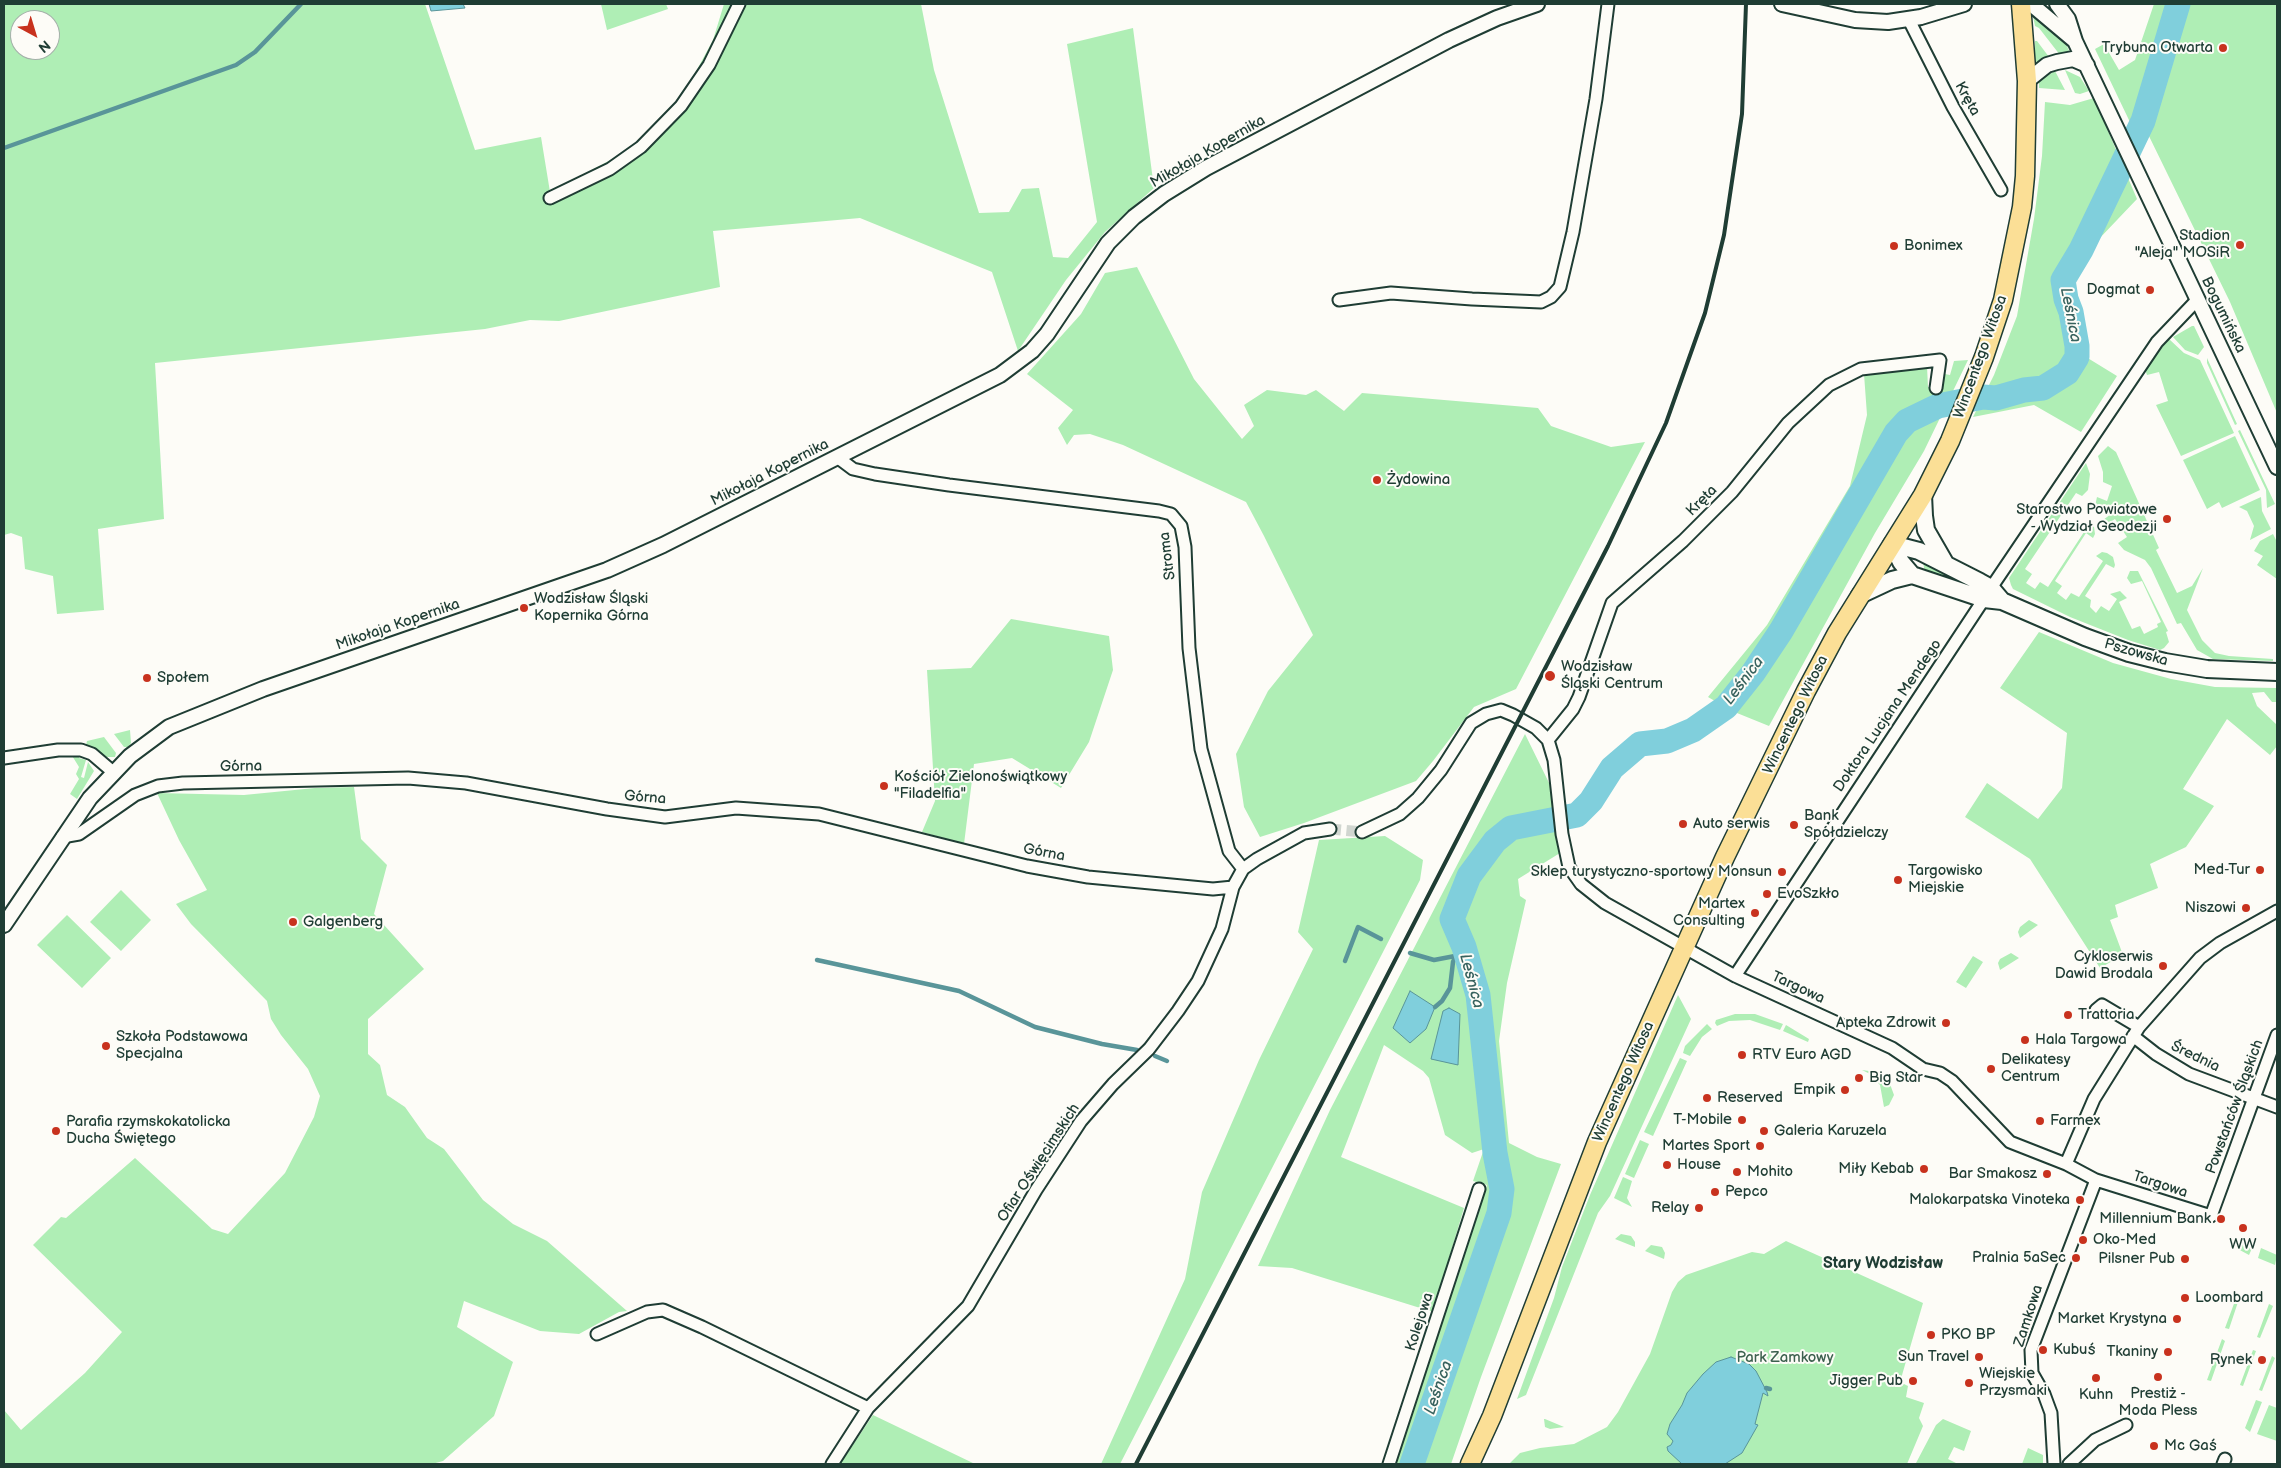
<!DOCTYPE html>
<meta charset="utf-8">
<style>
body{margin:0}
#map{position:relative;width:2281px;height:1468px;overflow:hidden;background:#fdfcf7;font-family:"Balsamiq Sans",sans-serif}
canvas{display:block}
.frame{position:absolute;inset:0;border:5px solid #1f3d34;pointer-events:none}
.north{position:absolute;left:10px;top:10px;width:50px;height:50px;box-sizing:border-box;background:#fdfcf7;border:1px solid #a4b0a9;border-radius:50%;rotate:141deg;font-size:14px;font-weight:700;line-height:20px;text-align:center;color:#1f3d34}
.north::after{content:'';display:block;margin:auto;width:18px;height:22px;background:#c8321e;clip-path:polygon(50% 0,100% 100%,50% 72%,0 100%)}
</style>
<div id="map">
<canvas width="2281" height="1468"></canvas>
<div class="frame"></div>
<div class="north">N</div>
</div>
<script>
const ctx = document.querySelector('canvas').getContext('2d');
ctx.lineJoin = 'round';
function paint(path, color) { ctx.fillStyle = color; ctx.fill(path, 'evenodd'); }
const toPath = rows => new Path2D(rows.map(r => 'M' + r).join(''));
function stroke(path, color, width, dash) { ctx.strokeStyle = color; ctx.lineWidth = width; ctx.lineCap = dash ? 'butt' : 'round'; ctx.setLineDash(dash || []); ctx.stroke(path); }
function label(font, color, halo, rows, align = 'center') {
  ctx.font = font + ' "Balsamiq Sans",sans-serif'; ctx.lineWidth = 4; ctx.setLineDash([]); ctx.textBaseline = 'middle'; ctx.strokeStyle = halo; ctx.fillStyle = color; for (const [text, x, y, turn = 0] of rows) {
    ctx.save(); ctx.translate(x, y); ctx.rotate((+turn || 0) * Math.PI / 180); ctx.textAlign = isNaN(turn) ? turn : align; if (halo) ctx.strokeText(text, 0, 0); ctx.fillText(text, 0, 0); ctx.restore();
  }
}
const green = toPath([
 [4,4,425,4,475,150,541,137,550,192,635,147,673,114,713,40,724,4,921,4,934,70,979,213,1009,212,1022,189,1039,188,1053,257,1068,258,1097,222,1067,44,1133,28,1154,188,1105,232,1066,280,1018,351,992,272,860,218,713,231,720,287,559,321,530,320,485,329,155,363,164,519,98,529,104,610,57,614,53,576,25,569,22,537,11,533,4,535],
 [20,20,50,20,50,50,20,50],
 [601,4,666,4,668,9,607,30],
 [2154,4,2181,4,2139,141,2095,49,2104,44,2119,70,2135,60],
 [2184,4,2277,4,2277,413,2230,302,2146,130],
 [2033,16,2039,16,2056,29,2066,44,2070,53,2060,55,2039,28,2035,26],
 [2035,41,2037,41,2049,57,2037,62,2035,61],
 [2065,70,2080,77,2089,91,2080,94,2075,93],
 [2055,71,2065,90,2039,88,2039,82,2043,78],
 [2094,98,2137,199,2097,241,2068,282,2086,357,2117,376,2081,432,2034,405,1973,417,1994,375,2017,316,2034,219,2042,156,2045,102,2070,105],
 [1137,267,1194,379,1242,439,1254,426,1244,405,1267,390,1306,395,1316,390,1344,411,1362,393,1538,408,1551,426,1611,447,1645,442,1516,689,1474,707,1433,761,1416,781,1304,823,1260,837,1244,807,1236,754,1268,691,1313,635,1264,536,1246,502,1123,445,1090,434,1074,435,1067,445,1058,428,1073,410,1027,374,1081,314,1105,273],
 [2192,326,2194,326,2204,347,2198,355,2185,350,2173,337],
 [2169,339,2184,353,2200,360,2234,433,2181,456,2156,405,2168,401,2159,372,2147,375,2145,369,2160,347],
 [2207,358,2237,424,2235,425,2207,363],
 [1968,360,1924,451,1875,533,1769,726,1732,711,1708,697,1767,625,1850,486,1867,415,1864,374,1927,366,1928,387,1940,390,1945,374,1950,375,1954,361],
 [2240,430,2275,504,2267,508,2266,490,2238,431],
 [2235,436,2260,490,2222,508,2219,502,2207,509,2183,460],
 [2108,446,2116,452,2159,548,2156,550,2177,593,2192,586,2203,568,2187,610,2202,640,2215,653,2229,656,2273,659,2273,661,2213,659,2197,650,2181,623,2177,624,2151,568,2145,560,2124,550,2118,543,2127,537,2115,519,2106,525,2103,520,2111,514,2105,505,2097,511,2095,506,2097,497,2107,501,2112,486,2103,482,2103,472,2098,456],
 [2086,463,2090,474,2088,490,2082,496,2076,493,2025,569,2032,574,2026,583,2035,589,2040,582,2048,587,2084,532,2077,527,2083,522,2089,522,2094,527,2095,534,2093,538,2086,533,2055,581,2062,586,2057,593,2066,600,2071,593,2079,597,2103,561,2096,556,2102,552,2107,553,2113,557,2115,565,2114,568,2106,564,2085,596,2091,600,2090,607,2096,613,2101,606,2109,611,2117,599,2110,594,2120,591,2127,598,2119,602,2132,629,2140,626,2144,634,2158,627,2157,624,2161,622,2142,581,2131,584,2127,578,2130,571,2138,571,2168,631,2166,632,2169,642,2164,648,2160,650,2128,640,2070,617,2013,589,2011,585,2009,578],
 [2261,497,2262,511,2271,529,2250,540,2254,526,2247,511,2239,507],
 [2273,534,2277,542,2277,579,2257,565,2263,556,2254,551,2260,541],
 [1923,562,1984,594,1925,573],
 [1011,619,1109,636,1113,670,1089,742,1061,788,1012,758,974,764,964,844,922,832,935,801,927,670,971,668],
 [2039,632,2113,663,2171,679,2215,687,2277,688,2277,702,2272,702,2264,692,2252,693,2257,706,2277,725,2277,746,2270,755,2227,719,2183,789,2214,806,2186,847,2150,864,2158,888,2115,905,2118,917,2110,920,2123,955,2100,968,2030,859,1965,817,1987,783,2038,819,2062,788,2067,733,2000,688],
 [130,730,131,743,128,747,124,747,114,734],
 [1525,734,1552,789,1553,812,1560,853,1518,879,1520,896,1526,900,1507,983,1499,1041,1509,1143,1537,1157,1561,1164,1481,1377,1451,1464,1419,1464,1505,1215,1507,1187,1499,1146,1490,1148,1498,1189,1494,1211,1405,1464,1395,1464,1487,1185,1473,1181,1484,1149,1472,1153,1445,1135,1429,1078,1423,1071,1384,1045,1341,1157,1464,1208,1433,1312,1292,1268,1258,1266,1330,1110],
 [104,737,116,753,115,757,105,757,86,745,87,741],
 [71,754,79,754,79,758,86,760,81,777,84,778,88,762,94,771,77,799,70,794,79,779,76,774,79,767],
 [354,787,361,839,387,865,374,914,424,969,368,1019,368,1054,380,1065,387,1095,405,1107,427,1138,444,1149,483,1200,513,1224,547,1241,627,1311,619,1312,579,1334,540,1331,464,1301,457,1327,513,1362,494,1416,443,1461,432,1464,4,1464,4,1410,21,1430,85,1373,122,1332,33,1245,61,1217,66,1218,135,1158,212,1229,228,1234,285,1173,314,1117,320,1096,308,1069,281,1035,271,1019,267,1001,191,924,176,904,207,890,179,840,157,793,244,795,315,788],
 [1385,836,1423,860,1420,880,1120,1464,1101,1464,1185,1279,1202,1192,1259,1060,1313,949,1298,932,1319,840],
 [121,890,151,920,121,951,90,922],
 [67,915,111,958,82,988,37,945],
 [2029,920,2038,925,2020,938,2018,932,2020,927],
 [2011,953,2019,958,2000,970,1998,963,2000,959],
 [1973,956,1983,962,1966,988,1956,982],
 [1678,995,1691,1019,1610,1196,1598,1213,1526,1395,1517,1399,1554,1298,1562,1267,1590,1195],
 [1735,1014,1755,1014,1783,1024,1780,1030,1750,1020,1729,1021,1717,1026,1715,1023,1716,1020],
 [1707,1024,1712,1029,1702,1037,1690,1056,1683,1053,1685,1046],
 [1786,1025,1809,1039,1808,1042,1783,1031],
 [1680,1058,1687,1061,1653,1136,1644,1132],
 [1862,1070,1876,1072,1890,1084,1894,1095,1889,1105,1884,1107,1880,1085,1870,1074],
 [1640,1140,1649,1144,1634,1178,1625,1174],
 [1623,1177,1632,1181,1627,1198,1632,1207,1614,1198],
 [1621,1234,1631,1236,1635,1242,1635,1247,1615,1239],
 [2239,1240,2253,1246,2249,1255,2236,1248],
 [1786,1241,1923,1303,1900,1382,1908,1386,1906,1397,1924,1403,1919,1418,1923,1426,1907,1464,1509,1464,1520,1453,1540,1448,1574,1444,1607,1427,1618,1412,1650,1354,1672,1292,1678,1282,1686,1275,1752,1252,1764,1254],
 [1651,1245,1662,1247,1665,1253,1664,1259,1645,1251],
 [2261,1248,2277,1255,2275,1265,2258,1258],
 [2235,1301,2238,1302,2229,1329,2225,1328],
 [2269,1304,2273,1306,2260,1338,2257,1337],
 [2222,1339,2225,1341,2211,1381,2207,1380],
 [2253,1350,2256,1351,2243,1386,2240,1385],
 [2272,1356,2275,1358,2262,1391,2259,1390],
 [2256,1400,2262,1402,2250,1432,2245,1428],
 [2269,1405,2277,1408,2277,1441,2257,1434],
 [873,1415,975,1464,840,1464],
 [1544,1419,1545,1419,1564,1427,1550,1429,1545,1427],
 [1943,1419,1971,1431,1964,1451,1954,1447,1948,1459,1958,1464,1916,1463,1936,1425],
 [2028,1448,2043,1455,2043,1464,2022,1464]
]);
const water = toPath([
 [429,4,463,4,465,8,431,11,429,4],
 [1410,991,1435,1007,1426,1029,1410,1043,1393,1028,1410,991],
 [1449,1008,1460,1014,1458,1065,1431,1059,1443,1011,1449,1008],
 [1731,1357,1749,1364,1756,1371,1767,1392,1768,1396,1763,1393,1755,1424,1758,1425,1742,1453,1725,1464,1682,1464,1668,1451,1667,1447,1671,1445,1673,1441,1667,1434,1670,1424,1682,1405,1687,1393,1703,1374,1716,1362,1731,1357]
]);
const stream = toPath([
 [4,148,236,65,255,52,301,4],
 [1410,953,1434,960,1455,956],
 [817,960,959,991,1035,1027,1102,1044,1137,1050],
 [1345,961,1358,927,1381,939],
 [1435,1007,1442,1001,1450,988,1453,962,1456,955,1464,947],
 [1155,1056,1167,1061],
 [1766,1388,1770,1389]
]);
const river = toPath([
 [1412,1464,1499,1213,1502,1189,1495,1153,1478,995,1464,947,1452,919,1469,876,1495,841,1511,828,1577,815,1591,801,1612,768,1640,744,1667,741,1693,730,1726,707,1753,673,1781,631,1896,433,1907,421,1938,406,1983,397,1996,398,2024,390,2043,388,2067,373,2077,357,2077,346,2071,312,2066,299,2063,280,2081,250,2143,121,2178,4]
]);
const minorTunnel = toPath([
 [1330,829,1362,832]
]);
const minor = toPath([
 [1909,20,1953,107,2001,190],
 [550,198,610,169,641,147,681,106,709,65,739,4],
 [1339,300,1391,293,1472,299,1541,302,1551,297,1560,287,1573,232,1596,99,1608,4],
 [837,457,853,469,875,474,949,485,1159,511,1171,514,1181,526,1185,547,1189,648,1201,749,1229,851,1243,869],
 [1991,588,2157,342,2198,299],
 [1548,740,1573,709,1579,697,1612,603,1683,541,1732,492,1788,423,1829,385,1861,369,1940,360,1936,388],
 [4,758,58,750,81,750,92,754,113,772],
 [1362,832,1400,814,1418,798,1441,770,1471,723,1486,714,1501,710,1513,715,1536,728,1548,740,1554,760,1562,834,1569,867,1581,884,1605,903,1735,976,1892,1048,1923,1069,1940,1073,1952,1081,2010,1142,2066,1164,2096,1180,2211,1216,2277,1035],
 [62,837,79,834,135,795,158,786,183,783,408,778,466,783,607,809,665,817,736,808,819,814,1027,866,1088,877,1213,889,1233,887],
 [1735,976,1984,599],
 [2096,1010,2102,1005,2139,1027],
 [2133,1036,2156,1054,2189,1074,2277,1107],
 [2066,1164,2094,1099,2139,1027,2200,958,2220,943,2277,911],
 [597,1334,647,1312,663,1310,702,1327,868,1408],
 [832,1464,868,1408,968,1306,1036,1190,1081,1121,1113,1084,1149,1049,1178,1011,1198,981,1222,929,1233,887,1243,869,1257,859,1304,833,1330,829],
 [1389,1464,1479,1189],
 [2054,1464,2051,1413,2044,1394,2032,1373,2031,1350,2096,1180],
 [2069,1464,2095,1440,2126,1425],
 [2223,1464,2225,1459]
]);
const tertiary = toPath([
 [1782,4,1855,20,1888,22,1921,17,1964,4],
 [2031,4,2075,41],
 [2057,4,2068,19,2075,41,2277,467],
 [2027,81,2047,65,2057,62,2073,59,2087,65],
 [4,925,90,798,130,756,169,727,263,689,607,570,663,545,1000,375,1032,351,1047,334,1108,243,1134,217,1164,194,1206,168,1449,40,1497,18,1537,4]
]);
const secondary = toPath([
 [1923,495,1924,516,1926,530,1945,563],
 [1892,544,1919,551,1980,582,1991,588,2002,601],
 [1892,544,1901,562,1912,575],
 [1860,595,1892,580,1912,575,1984,599,2002,601,2085,637,2129,653,2165,662,2207,669,2277,672]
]);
const primary = toPath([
 [1470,1464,1492,1416,1597,1142,1725,857,1806,691,1837,633,1923,495,1950,441,1984,357,2003,300,2022,207,2025,176,2027,81,2021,4]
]);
const rail = toPath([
 [1136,1464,1608,546,1666,423,1705,313,1724,235,1742,114,1746,4]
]);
const markers = [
 [2223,48,5,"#c8321e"],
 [2240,245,5,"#c8321e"],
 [1894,246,5,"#c8321e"],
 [2150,290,5,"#c8321e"],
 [1377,480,5,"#c8321e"],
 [2167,519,5,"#c8321e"],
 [524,608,5,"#c8321e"],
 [1550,676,6,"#c8321e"],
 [147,678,5,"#c8321e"],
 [884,786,5,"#c8321e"],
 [1683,824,5,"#c8321e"],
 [1794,825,5,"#c8321e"],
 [2260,870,5,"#c8321e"],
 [1782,872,5,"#c8321e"],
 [1898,880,5,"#c8321e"],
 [1767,894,5,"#c8321e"],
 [2246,908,5,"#c8321e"],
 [1755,913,5,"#c8321e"],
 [293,922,5,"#c8321e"],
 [2163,966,5,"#c8321e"],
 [2068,1015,5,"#c8321e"],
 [1946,1023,5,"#c8321e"],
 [2025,1040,5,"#c8321e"],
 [106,1046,5,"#c8321e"],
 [1742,1055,5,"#c8321e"],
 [1991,1069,5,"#c8321e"],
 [1859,1078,5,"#c8321e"],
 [1845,1090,5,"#c8321e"],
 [1707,1098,5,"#c8321e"],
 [1742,1120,5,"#c8321e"],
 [2040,1121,5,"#c8321e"],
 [56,1131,5,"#c8321e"],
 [1764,1131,5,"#c8321e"],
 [1760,1146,5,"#c8321e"],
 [1667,1165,5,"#c8321e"],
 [1924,1169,5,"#c8321e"],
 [1737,1172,5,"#c8321e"],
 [2047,1174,5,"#c8321e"],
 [1715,1192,5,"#c8321e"],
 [2080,1200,5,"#c8321e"],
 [1699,1208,5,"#c8321e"],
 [2221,1219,5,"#c8321e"],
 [2243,1228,5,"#c8321e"],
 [2083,1240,5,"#c8321e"],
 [2076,1258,5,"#c8321e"],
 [2185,1259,5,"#c8321e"],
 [2185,1298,5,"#c8321e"],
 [2177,1319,5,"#c8321e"],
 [1931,1335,5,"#c8321e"],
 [2043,1350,5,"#c8321e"],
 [2168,1352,5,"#c8321e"],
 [1979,1357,5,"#c8321e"],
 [2262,1360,5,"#c8321e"],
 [2158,1377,5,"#c8321e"],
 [2096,1378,5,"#c8321e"],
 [1913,1381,5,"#c8321e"],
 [1969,1383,5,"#c8321e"],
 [2154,1446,5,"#c8321e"]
];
const poiNames = [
 ["Trybuna Otwarta",2213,48,"right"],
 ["Stadion",2230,236,"right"],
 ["\"Aleja\" MOSiR",2230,253,"right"],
 ["Bonimex",1904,246],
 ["Dogmat",2140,290,"right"],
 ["Żydowina",1387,480],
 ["Starostwo Powiatowe",2157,510,"right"],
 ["- Wydział Geodezji",2157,527,"right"],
 ["Wodzisław Śląski",534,599],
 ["Kopernika Górna",534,616],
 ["Wodzisław",1561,667],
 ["Śląski Centrum",1561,684],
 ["Społem",157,678],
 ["Kościół Zielonoświątkowy",894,777],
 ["\"Filadelfia\"",894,794],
 ["Bank",1804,816],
 ["Spółdzielczy",1804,833],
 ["Auto serwis",1693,824],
 ["Med-Tur",2250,870,"right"],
 ["Targowisko",1908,871],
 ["Miejskie",1908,888],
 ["Sklep turystyczno-sportowy Monsun",1772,872,"right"],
 ["EvoSzkło",1777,894],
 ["Martex",1745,904,"right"],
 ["Consulting",1745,921,"right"],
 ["Niszowi",2236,908,"right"],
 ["Galgenberg",303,922],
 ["Cykloserwis",2153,957,"right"],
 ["Dawid Brodala",2153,974,"right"],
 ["Trattoria",2078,1015],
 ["Apteka Zdrowit",1936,1023,"right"],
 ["Szkoła Podstawowa",116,1037],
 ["Specjalna",116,1054],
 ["Hala Targowa",2035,1040],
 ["RTV Euro AGD",1752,1055],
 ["Delikatesy",2001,1060],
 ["Centrum",2001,1077],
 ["Big Star",1869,1078],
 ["Empik",1835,1090,"right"],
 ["Reserved",1717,1098],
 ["T-Mobile",1732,1120,"right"],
 ["Farmex",2050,1121],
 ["Parafia rzymskokatolicka",66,1122],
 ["Ducha Świętego",66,1139],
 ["Galeria Karuzela",1774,1131],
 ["Martes Sport",1750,1146,"right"],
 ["House",1677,1165],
 ["Miły Kebab",1914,1169,"right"],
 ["Mohito",1747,1172],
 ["Bar Smakosz",2037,1174,"right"],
 ["Pepco",1725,1192],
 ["Malokarpatska Vinoteka",2070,1200,"right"],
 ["Relay",1689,1208,"right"],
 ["Millennium Bank",2211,1219,"right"],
 ["Oko-Med",2093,1240],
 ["WW",2243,1245,"center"],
 ["Pralnia 5aSec",2066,1258,"right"],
 ["Pilsner Pub",2175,1259,"right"],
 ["Loombard",2195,1298],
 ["Market Krystyna",2167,1319,"right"],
 ["PKO BP",1941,1335],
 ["Kubuś",2053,1350],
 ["Tkaniny",2158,1352,"right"],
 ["Sun Travel",1969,1357,"right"],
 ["Rynek",2252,1360,"right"],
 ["Wiejskie",1979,1374],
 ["Przysmaki",1979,1391],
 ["Jigger Pub",1903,1381,"right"],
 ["Prestiż -",2158,1394,"center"],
 ["Moda Pless",2158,1411,"center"],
 ["Kuhn",2096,1395,"center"],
 ["Mc Gaś",2164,1446]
];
const streetNames = [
 ["Kręta",1967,99,61],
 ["Mikołaja Kopernika",1208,152,-30],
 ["Bogumińska",2223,315,64],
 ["Wincentego Witosa",1981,357,-70],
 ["Mikołaja Kopernika",770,473,-27],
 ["Kręta",1702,501,-45],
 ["Stroma",1168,556,-97],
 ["Mikołaja Kopernika",398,625,-19],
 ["Pszowska",2136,653,16],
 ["Wincentego Witosa",1796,715,-64],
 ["Doktora Lucjana Mendego",1888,716,-56],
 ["Górna",241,767,-1],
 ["Górna",645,798,5],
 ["Górna",1044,853,11],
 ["Targowa",1798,988,25],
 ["Średnia",2195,1057,26],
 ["Wincentego Witosa",1624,1082,-66],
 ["Powstańców Śląskich",2235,1107,-70],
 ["Ofiar Oświęcimskich",1039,1163,-57],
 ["Targowa",2160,1185,18],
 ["Zamkowa",2029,1316,-72],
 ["Kolejowa",1420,1322,-72]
];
const parkNames = [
 ["Park Zamkowy",1785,1358]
];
const waterNames = [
 ["Leśnica",2070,315,79],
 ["Leśnica",1744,681,-53],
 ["Leśnica",1471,981,75],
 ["Leśnica",1439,1388,-71]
];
const neighbourhoodNames = [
 ["Stary Wodzisław",1883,1264]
];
paint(green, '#afeeb5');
paint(water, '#80cfdc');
stroke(water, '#599599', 1);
stroke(stream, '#599599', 4.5);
stroke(river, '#80cfdc', 25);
stroke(minorTunnel, '#d1d6d0', 11, [11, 5.5]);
stroke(minor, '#1f3d34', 15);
stroke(tertiary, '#1f3d34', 18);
stroke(secondary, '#1f3d34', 20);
stroke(primary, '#1f3d34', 21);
stroke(minor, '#fdfcf7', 11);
stroke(tertiary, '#fdfcf7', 14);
stroke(secondary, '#fdfcf7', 16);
stroke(primary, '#fbdf96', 18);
stroke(rail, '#1f3d34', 4);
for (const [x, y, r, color] of markers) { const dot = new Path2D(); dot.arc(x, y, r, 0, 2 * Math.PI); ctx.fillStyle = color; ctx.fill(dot); stroke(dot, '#fdfcf7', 2); }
label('15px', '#1f3d34', '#fdfcf7', poiNames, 'left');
label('15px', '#1f3d34', '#fdfcf7', streetNames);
label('15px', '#3c604e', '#fdfcf7', parkNames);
label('italic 16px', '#37625e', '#fdfcf7', waterNames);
label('bold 16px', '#1f3d34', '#fdfcf7', neighbourhoodNames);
</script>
